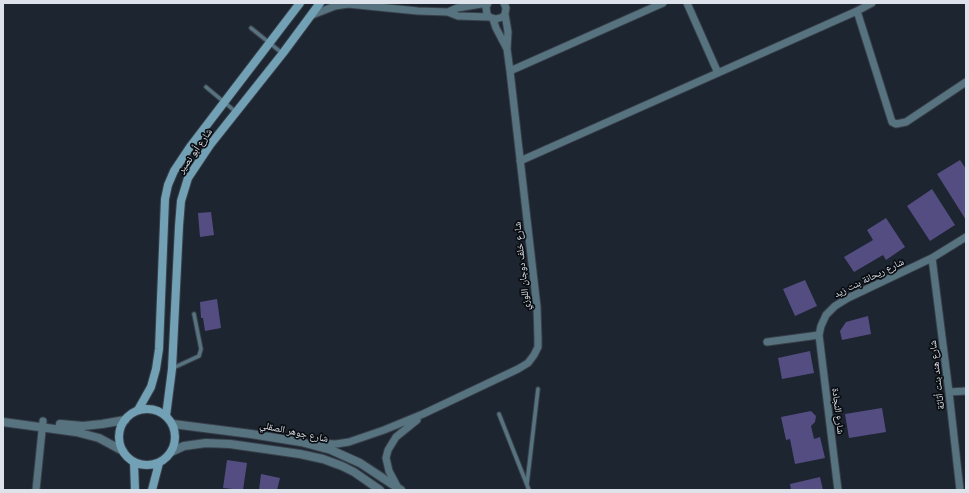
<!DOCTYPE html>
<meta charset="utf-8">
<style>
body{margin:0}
#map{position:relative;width:969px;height:493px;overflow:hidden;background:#1d2530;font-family:Mulish,sans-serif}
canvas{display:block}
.frame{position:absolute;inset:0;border:4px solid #dee3eb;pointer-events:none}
</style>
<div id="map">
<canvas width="969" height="493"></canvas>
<div class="frame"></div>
</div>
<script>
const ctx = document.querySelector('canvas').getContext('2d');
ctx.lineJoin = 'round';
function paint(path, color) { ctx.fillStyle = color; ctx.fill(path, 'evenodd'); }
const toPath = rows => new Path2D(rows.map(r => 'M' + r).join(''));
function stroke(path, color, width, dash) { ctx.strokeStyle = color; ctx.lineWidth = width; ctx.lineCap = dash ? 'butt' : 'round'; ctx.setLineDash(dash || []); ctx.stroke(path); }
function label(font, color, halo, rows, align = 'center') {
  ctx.font = font + ' Mulish,"Noto Naskh Arabic",sans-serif'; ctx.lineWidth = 3.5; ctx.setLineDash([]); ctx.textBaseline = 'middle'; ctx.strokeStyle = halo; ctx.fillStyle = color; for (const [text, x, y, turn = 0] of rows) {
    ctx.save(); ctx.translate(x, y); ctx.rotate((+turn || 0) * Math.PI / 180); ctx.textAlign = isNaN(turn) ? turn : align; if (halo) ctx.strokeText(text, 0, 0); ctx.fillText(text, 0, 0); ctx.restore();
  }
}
const building = toPath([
 [960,160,966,169,966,220,937,174],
 [932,189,955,225,930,241,907,206],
 [211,212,214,235,200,237,198,213],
 [886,218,905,247,886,260,883,255,854,272,844,257,873,240,867,230],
 [805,280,817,306,795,316,783,289],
 [217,299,221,328,205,331,203,318,201,318,200,302],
 [868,316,871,334,842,340,840,331,846,322],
 [810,351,814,373,782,379,778,358],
 [882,408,886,432,849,438,845,414],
 [811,411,816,416,815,422,811,426,814,439,820,437,825,458,795,464,790,439,786,440,781,417],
 [227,460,247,463,243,490,223,488],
 [261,474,280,478,277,490,259,490],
 [820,477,823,490,791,490,790,484]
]);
const service = toPath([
 [251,28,282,53],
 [206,87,236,112],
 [173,368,199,356,201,349,194,314],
 [499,414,529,490],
 [527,484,538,389]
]);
const minor = toPath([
 [488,3,486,7,487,14,489,17,496,19,503,17,505,14,506,8,504,3],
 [687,3,718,73],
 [857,11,892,122,896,124,906,122,966,82],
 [448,12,457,8,487,3],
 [505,14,508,32,507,49],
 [312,15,335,6,348,4,418,11,448,12,458,16,489,17],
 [510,71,663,3],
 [520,161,857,11,872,3],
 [932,258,949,392,960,490],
 [767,342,819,335],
 [949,392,966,391],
 [313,443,336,444,349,442,384,430,423,414,518,369,528,363,534,355,538,347,538,339,537,307,510,71,507,49,496,28,493,19],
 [398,488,389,471,386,458,388,450,396,437,417,420],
 [36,490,43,421],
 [838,490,819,335,821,326,826,315,835,306,848,298,932,258,966,237]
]);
const tertiary = toPath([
 [3,422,76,432,99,438,123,451],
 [60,424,83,426,102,424,125,420],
 [173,424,251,434,301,442,331,450,360,463,401,490],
 [171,452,184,446,206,443,230,444,300,454,323,459,342,466,354,472,380,490]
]);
const secondary = toPath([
 '119 437a28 28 0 1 1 56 0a28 28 0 1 1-56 0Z',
 [138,410,151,387,156,369,159,349,165,199,168,185,174,171,190,147,300,3],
 [166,416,172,369,179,226,181,201,188,178,210,145,283,53,320,3],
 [134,462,135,490],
 [152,490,159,463]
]);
const streetNames = [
 ["شارع أبو نصير",195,151,-55],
 ["شارع خلف دوجان اللوزي",522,266,-96],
 ["شارع ريحانة بنت زيد",869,278,-26],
 ["شارع هند بنت أثاثة",937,375,-97],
 ["شارع النجادة",838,411,83],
 ["شارع جوهر الصقلي",294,432,12]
];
paint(building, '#544d82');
stroke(service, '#38404a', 5.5);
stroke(minor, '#38404a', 9);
stroke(tertiary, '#38404a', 10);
stroke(secondary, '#38404a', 10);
stroke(service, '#577380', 3.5);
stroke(minor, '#577380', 7);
stroke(tertiary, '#577380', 8);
stroke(secondary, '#72a0b4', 8);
label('10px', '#dee3eb', '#0a0e13', streetNames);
</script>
